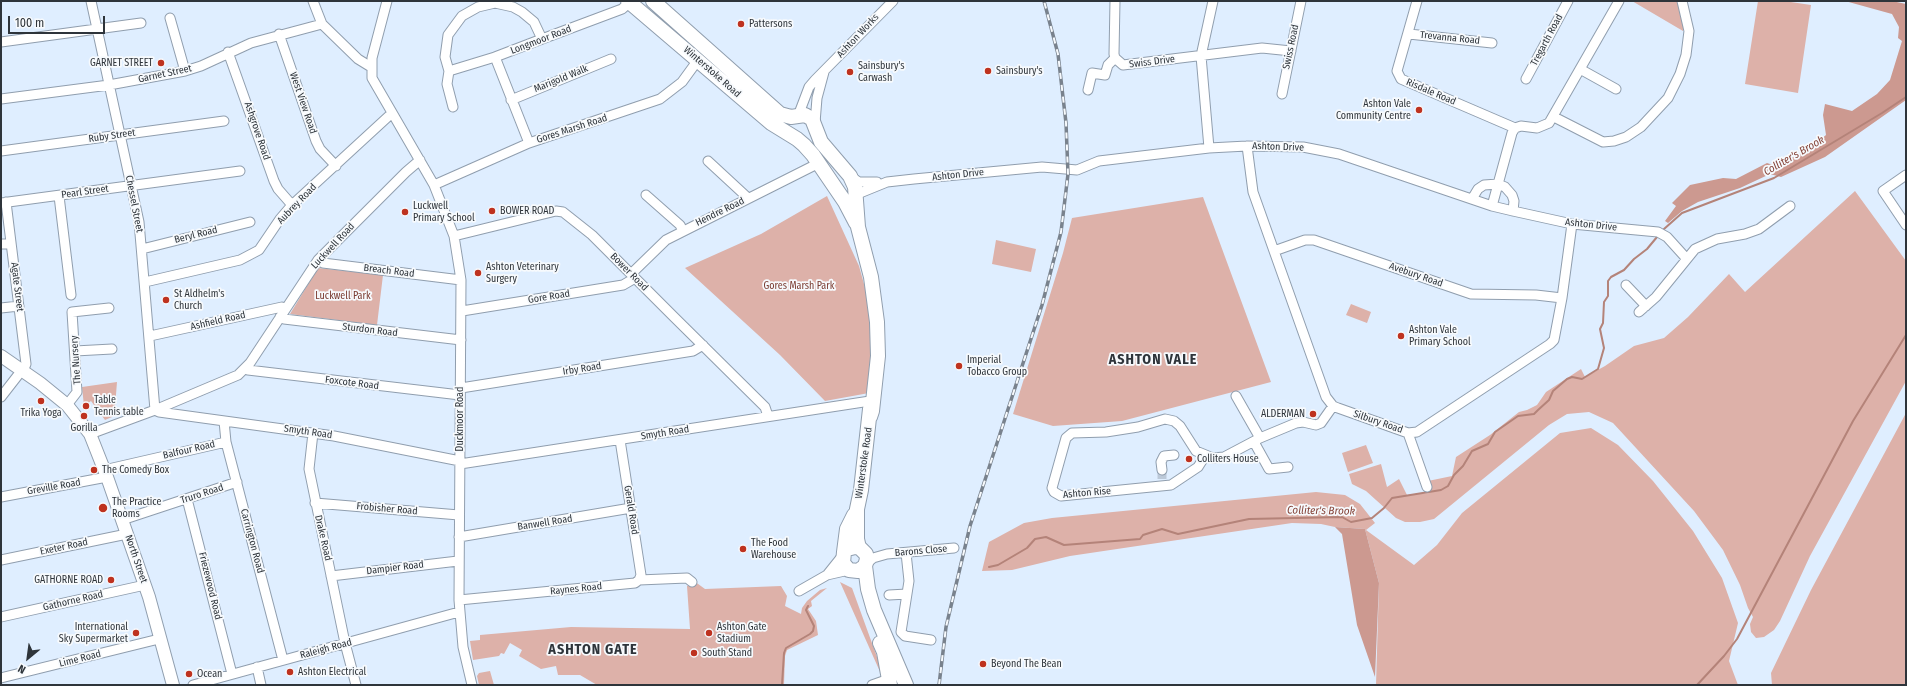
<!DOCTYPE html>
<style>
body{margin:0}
#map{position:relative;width:1907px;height:686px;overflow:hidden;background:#dfeeff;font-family:"Fira Sans Condensed",sans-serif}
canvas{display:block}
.frame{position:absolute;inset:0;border:2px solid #2e343a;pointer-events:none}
.north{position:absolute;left:8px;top:638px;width:40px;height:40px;-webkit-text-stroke:3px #f7fafd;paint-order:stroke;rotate:209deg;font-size:11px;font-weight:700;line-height:16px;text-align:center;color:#2e343a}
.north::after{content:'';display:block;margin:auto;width:14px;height:18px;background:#2e343a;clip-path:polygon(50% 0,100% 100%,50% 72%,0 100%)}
.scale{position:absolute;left:8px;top:16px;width:97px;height:18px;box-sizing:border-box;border:2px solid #2e343a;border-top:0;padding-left:5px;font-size:12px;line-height:14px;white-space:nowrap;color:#2e343a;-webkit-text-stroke:3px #f7fafd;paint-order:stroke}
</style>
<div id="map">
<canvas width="1907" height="686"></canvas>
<div class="frame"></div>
<div class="north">N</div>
<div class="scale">100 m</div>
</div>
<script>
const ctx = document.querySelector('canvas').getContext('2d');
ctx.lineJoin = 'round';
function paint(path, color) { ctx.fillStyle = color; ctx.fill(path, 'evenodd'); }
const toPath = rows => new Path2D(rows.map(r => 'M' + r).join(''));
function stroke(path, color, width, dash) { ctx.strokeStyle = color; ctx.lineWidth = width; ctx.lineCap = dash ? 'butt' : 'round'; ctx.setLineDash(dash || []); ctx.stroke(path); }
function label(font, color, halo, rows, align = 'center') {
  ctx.font = font + ' "Fira Sans Condensed",sans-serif'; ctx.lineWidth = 3.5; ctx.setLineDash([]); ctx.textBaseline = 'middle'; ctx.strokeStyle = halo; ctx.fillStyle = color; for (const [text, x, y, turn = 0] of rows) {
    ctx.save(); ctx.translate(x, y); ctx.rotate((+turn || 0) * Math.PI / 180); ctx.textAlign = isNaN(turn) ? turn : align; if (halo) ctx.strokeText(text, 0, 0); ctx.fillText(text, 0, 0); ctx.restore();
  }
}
const green = toPath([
 [1632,1,1678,1,1683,22,1683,31],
 [1758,1,1784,1,1811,5,1798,93,1745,84],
 [1855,191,1906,261,1906,381,1810,556,1780,621,1774,630,1764,637,1756,638,1751,632,1750,624,1753,617,1748,608,1740,585,1723,550,1694,511,1613,423,1589,412,1567,414,1549,425,1434,519,1420,522,1405,522,1396,518,1366,491,1352,484,1349,474,1381,464,1387,487,1399,479,1407,495,1429,493,1428,481,1452,476,1456,457,1490,435,1519,412,1527,410,1537,405,1546,392,1581,369,1585,377,1605,366,1634,346,1664,338,1688,317,1729,274,1745,292],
 [827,196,859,266,869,302,872,337,869,393,825,401,780,355,685,268,761,234],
 [1203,197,1271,382,1122,421,1053,426,1013,414,1063,253,1072,218],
 [996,240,1036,249,1031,272,992,264],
 [318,268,383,275,377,325,290,314],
 [1351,304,1371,312,1367,323,1346,315],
 [117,382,115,407,112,417,105,420,91,401,84,406,82,387],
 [1906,413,1906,685,1772,685,1771,673,1811,590],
 [1591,428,1618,445,1653,481,1693,531,1722,578,1738,623,1729,661,1738,685,1376,685,1379,583,1365,529,1335,527,1321,524,1292,523,1070,556,1012,570,982,571,989,542,1024,523,1052,518,1316,492,1345,495,1360,504,1375,523,1366,530,1414,565,1437,545,1462,513,1560,433],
 [1366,445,1373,463,1348,472,1342,453],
 [694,581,705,589,781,586,787,596,785,606,801,614,802,608,807,601,820,590,827,588,811,601,812,606,808,609,816,621,818,635,787,650,785,656,784,685,597,685,580,675,558,675,556,666,541,669,519,656,522,650,510,643,504,654,501,653,499,656,473,660,470,641,480,640,480,635,571,627,690,629,687,586],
 [840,582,852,588,881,668,881,674],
 [490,671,494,685,479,685,477,676,479,673]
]);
const forest = toPath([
 [1845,1,1892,1,1906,4,1906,100,1825,157,1781,177,1770,174,1740,188,1698,202,1682,211,1668,223,1665,221,1676,206,1672,203,1690,185,1723,178,1736,179,1767,163,1776,166,1809,149,1826,135,1823,115,1825,104,1852,111,1877,94,1890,80,1902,41,1898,38,1899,27,1892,14],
 [1335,527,1365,529,1379,583,1375,677,1357,625,1342,534]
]);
const stream = toPath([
 [1664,229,1682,213,1774,178,1882,113,1906,97],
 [989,567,998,565,1027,548,1035,539,1046,537,1064,545,1140,539,1143,535,1162,529,1178,534,1249,519,1342,517,1351,522,1372,518,1384,508,1392,498,1441,490,1448,486,1454,475,1463,466,1472,451,1488,444,1495,432,1518,416,1534,414,1538,410,1549,400,1553,391,1567,379,1572,377,1582,379,1598,369,1604,348,1600,329,1603,323,1604,302,1608,296,1608,281,1611,277,1624,270,1634,259,1647,249,1657,237],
 [782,685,784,653,786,648,810,634,813,631,814,626,806,610,808,606],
 [1697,685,1724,656,1737,639,1853,421,1906,335]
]);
const minorTunnel = toPath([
 [1162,470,1162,479]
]);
const minor = toPath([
 [91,1,139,222,155,410,159,412,334,436,460,461],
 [313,1,322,24,358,59,371,67],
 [387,1,372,58,372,78,434,185,454,236,461,280,459,600,463,647,472,685],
 [1115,1,1114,54,1115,58,1123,65,1262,48,1291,51],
 [1417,1,1397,71,1401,79,1515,128,1521,126,1537,128,1549,123,1619,1],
 [170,18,185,71],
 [279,34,316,141,320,149,336,166],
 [1409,34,1492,43],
 [1,42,141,23],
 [228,52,274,181,278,189,292,205],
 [495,57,529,143],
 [1580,69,1616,89],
 [449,71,495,57,542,39,622,9,630,2],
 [449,71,445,57,448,35,462,16,478,7,495,3,513,7,522,12,534,22,542,39],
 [449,71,447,84,453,107],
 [1526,79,1568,1],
 [1088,90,1092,73,1105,75,1108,65,1115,58],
 [1282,94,1301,1],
 [1,99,109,85,185,71,201,66,251,43,322,24],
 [511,100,611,59],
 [798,116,809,87,815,80,893,1],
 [1554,117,1603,142,1614,141,1626,137,1641,127,1668,98,1680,74,1686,55,1689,31,1682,1],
 [815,123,817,98,824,72],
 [1247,146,1253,192,1326,397,1333,406,1338,408,1408,433,1417,432,1550,344,1554,340,1562,298,1572,224],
 [1209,148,1201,56,1213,1],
 [1,151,224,121],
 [708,161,748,198],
 [1906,175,1883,191,1906,225],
 [850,176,859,182,877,182],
 [434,185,529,143,660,99,682,82,698,60],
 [855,193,860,193,887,182,914,179,1042,167,1077,170,1099,161,1209,148,1247,146,1303,147,1339,154,1492,206,1513,211,1572,224,1658,232,1667,237,1686,258],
 [646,195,680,225,683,231],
 [59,196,71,295],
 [1472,199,1478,189,1484,185,1498,184,1505,187,1512,195,1514,201,1513,211],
 [6,202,26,364,23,371],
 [1,203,240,171],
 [1492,206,1512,133,1515,128],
 [454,236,556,211,563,212,592,235,673,316,765,407,768,416],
 [1,244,11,244],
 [142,249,250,222],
 [1274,251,1305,240,1314,240,1471,294,1536,295,1562,298],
 [318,260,323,263,461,280],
 [631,274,666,240,819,163],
 [145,282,240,260,259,250,280,219,292,205,391,114],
 [1626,285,1646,306],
 [1,308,19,306],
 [462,311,623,285,635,278],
 [1639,312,1656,297,1695,249,1717,239,1745,234,1759,229,1790,206],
 [280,317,284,319,461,340],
 [150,336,282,307,286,308],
 [75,351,112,349],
 [245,369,248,370,460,395],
 [461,388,693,351,703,345],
 [1236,396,1260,438],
 [1,397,22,370],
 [67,405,77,392,72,312,109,308],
 [224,421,226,442,283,660],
 [313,433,309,469,345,643,356,685],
 [1408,433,1427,487],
 [90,434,155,410,238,375,250,363,318,260,406,172,420,160],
 [620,440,641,575,639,580],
 [1254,442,1269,469,1288,467],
 [1205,456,1198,467,1171,485,1061,496,1054,492,1052,488,1066,438,1072,433,1106,432,1138,427,1165,419,1174,421,1180,426,1196,451,1213,458,1224,457,1260,438,1296,423,1303,422,1316,425,1321,423,1333,406],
 [460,464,870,401],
 [104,470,226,442],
 [1162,470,1161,462,1164,456,1174,455],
 [1,497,107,477],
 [187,499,232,674],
 [315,503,459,515],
 [122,520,237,482],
 [459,537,631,508],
 [906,553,909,581,901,632,905,636,931,640],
 [1,560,127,534],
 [866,564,873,558,887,554,954,548],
 [827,575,843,555],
 [331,576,458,561],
 [799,591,827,575,849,570],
 [889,595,907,594],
 [459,600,635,583,639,580,687,578,692,582],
 [1,617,145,585],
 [257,667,261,685],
 [1,678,159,639],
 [193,685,459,612],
 [872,685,889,679]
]);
const major = toPath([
 [1,356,40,383,67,405,90,434,107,477,149,597,173,685]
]);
const highway = toPath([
 [628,1,771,123,797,139,804,145,813,155,845,202,856,223],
 [653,1,780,114,791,117,805,115,812,119,821,142,850,176,855,187,858,227,871,277,877,322,878,356,872,411,870,417],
 [859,548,857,539,857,509,861,490,870,409],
 [844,552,847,529,854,515],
 [865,566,858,571,849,570,843,563,844,552,847,549,855,547,860,548,866,554,867,559,865,566,868,589,874,610,906,685],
 [880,643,884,652,890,685]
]);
const rail = toPath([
 [939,685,946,627,970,526,1042,305,1061,232,1068,174,1066,123,1058,54,1044,1]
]);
const markers = [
 [741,24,4,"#be321f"],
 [161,63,4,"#be321f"],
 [988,71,4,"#be321f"],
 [850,72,4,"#be321f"],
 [1419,110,4,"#be321f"],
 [492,211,4,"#be321f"],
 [405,212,4,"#be321f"],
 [478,273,4,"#be321f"],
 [166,300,4,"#be321f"],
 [1401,336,4,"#be321f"],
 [959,366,4,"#be321f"],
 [41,401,4,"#be321f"],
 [86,406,4,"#be321f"],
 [1313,414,4,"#be321f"],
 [84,416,4,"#be321f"],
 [1189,459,4,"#be321f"],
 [94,470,4,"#be321f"],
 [103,508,5,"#be321f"],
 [743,549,4,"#be321f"],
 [111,580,4,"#be321f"],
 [136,633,4,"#be321f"],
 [709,633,4,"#be321f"],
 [694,653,4,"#be321f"],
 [983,664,4,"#be321f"],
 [290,672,4,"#be321f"],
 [189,674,4,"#be321f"]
];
const poiNames = [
 ["Pattersons",749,24],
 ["GARNET STREET",153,63,"right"],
 ["Sainsbury's",858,66],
 ["Carwash",858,78],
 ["Sainsbury's",996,71],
 ["Ashton Vale",1411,104,"right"],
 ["Community Centre",1411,116,"right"],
 ["Luckwell",413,206],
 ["Primary School",413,218],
 ["BOWER ROAD",500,211],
 ["Ashton Veterinary",486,267],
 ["Surgery",486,279],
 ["St Aldhelm's",174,294],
 ["Church",174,306],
 ["Ashton Vale",1409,330],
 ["Primary School",1409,342],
 ["Imperial",967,360],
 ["Tobacco Group",967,372],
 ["Table",94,400],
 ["Tennis table",94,412],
 ["Trika Yoga",41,413,"center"],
 ["ALDERMAN",1305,414,"right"],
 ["Gorilla",84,428,"center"],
 ["Colliters House",1197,459],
 ["The Comedy Box",102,470],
 ["The Practice",112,502],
 ["Rooms",112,514],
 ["The Food",751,543],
 ["Warehouse",751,555],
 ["GATHORNE ROAD",103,580,"right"],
 ["International",128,627,"right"],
 ["Sky Supermarket",128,639,"right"],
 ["Ashton Gate",717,627],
 ["Stadium",717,639],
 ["South Stand",702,653],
 ["Beyond The Bean",991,664],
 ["Ashton Electrical",298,672],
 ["Ocean",197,674]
];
const streetNames = [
 ["Ashton Works",858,36,-47],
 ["Trevanna Road",1450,38,6],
 ["Longmoor Road",541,40,-21],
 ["Tregarth Road",1547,40,-62],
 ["Swiss Road",1291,47,-78],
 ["Swiss Drive",1152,62,-7],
 ["Winterstoke Road",712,72,41],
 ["Garnet Street",165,74,-12],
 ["Marigold Walk",561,79,-22],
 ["Risdale Road",1431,92,23],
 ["West View Road",303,103,71],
 ["Gores Marsh Road",572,129,-18],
 ["Ashgrove Road",257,131,71],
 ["Ruby Street",112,136,-8],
 ["Ashton Drive",1278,147,2],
 ["Ashton Drive",958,175,-6],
 ["Pearl Street",85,192,-8],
 ["Chessel Street",134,204,79],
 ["Aubrey Road",297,204,-46],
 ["Hendre Road",720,212,-26],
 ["Ashton Drive",1591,225,6],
 ["Beryl Road",196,235,-14],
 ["Luckwell Road",333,246,-47],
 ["Breach Road",389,271,7],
 ["Bower Road",629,272,45],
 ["Avebury Road",1416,275,19],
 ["Agate Street",17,287,83],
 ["Gore Road",549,297,-9],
 ["Ashfield Road",218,321,-13],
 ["Sturdon Road",370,330,7],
 ["The Nursery",76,360,-94],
 ["Irby Road",582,369,-9],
 ["Foxcote Road",352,383,7],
 ["Duckmoor Road",460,419,-90],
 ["Silbury Road",1378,422,19],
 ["Smyth Road",308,432,8],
 ["Smyth Road",665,433,-9],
 ["Balfour Road",189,450,-13],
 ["Winterstoke Road",864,463,-82],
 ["Greville Road",54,487,-10],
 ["Ashton Rise",1087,493,-5],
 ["Truro Road",202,494,-18],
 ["Frobisher Road",387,509,5],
 ["Gerald Road",631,510,81],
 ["Banwell Road",545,523,-9],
 ["Drake Road",323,538,77],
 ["Carrington Road",252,541,75],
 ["Exeter Road",64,547,-12],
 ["Barons Close",921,551,-5],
 ["North Street",136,559,71],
 ["Dampier Road",395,568,-7],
 ["Friezewood Road",210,586,76],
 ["Raynes Road",576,589,-6],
 ["Gathorne Road",73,601,-13],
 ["Raleigh Road",326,649,-15],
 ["Lime Road",80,659,-14]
];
const parkNames = [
 ["Gores Marsh Park",799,286],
 ["Luckwell Park",343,296]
];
const waterNames = [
 ["Colliter's Brook",1794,156,-30],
 ["Colliter's Brook",1321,511,1]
];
const districtNames = [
 ["ASHTON VALE",1153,360],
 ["ASHTON GATE",593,650]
];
paint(green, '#ddb1a9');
paint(forest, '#cc9990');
stroke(stream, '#b48379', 2);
stroke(minorTunnel, '#bcc9d8', 9, [9, 4.5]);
stroke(minor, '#909eae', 11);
stroke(major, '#909eae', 14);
stroke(highway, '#909eae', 16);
stroke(minor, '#fff', 9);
stroke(major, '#fff', 12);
stroke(highway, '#fff', 14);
stroke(rail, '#79828d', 3.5);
stroke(rail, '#f7fafd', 2, [6]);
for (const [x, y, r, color] of markers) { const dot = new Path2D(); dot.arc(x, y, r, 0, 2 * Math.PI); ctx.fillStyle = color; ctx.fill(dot); stroke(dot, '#f7fafd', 1.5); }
label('10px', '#2e343a', '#f7fafd', poiNames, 'left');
label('10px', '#2e343a', '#f7fafd', streetNames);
label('10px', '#79392e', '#f7fafd', parkNames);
label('italic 11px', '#844237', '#f7fafd', waterNames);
ctx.letterSpacing = '1px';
label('bold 14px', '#2e343a', '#f7fafd', districtNames);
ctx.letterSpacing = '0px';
</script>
